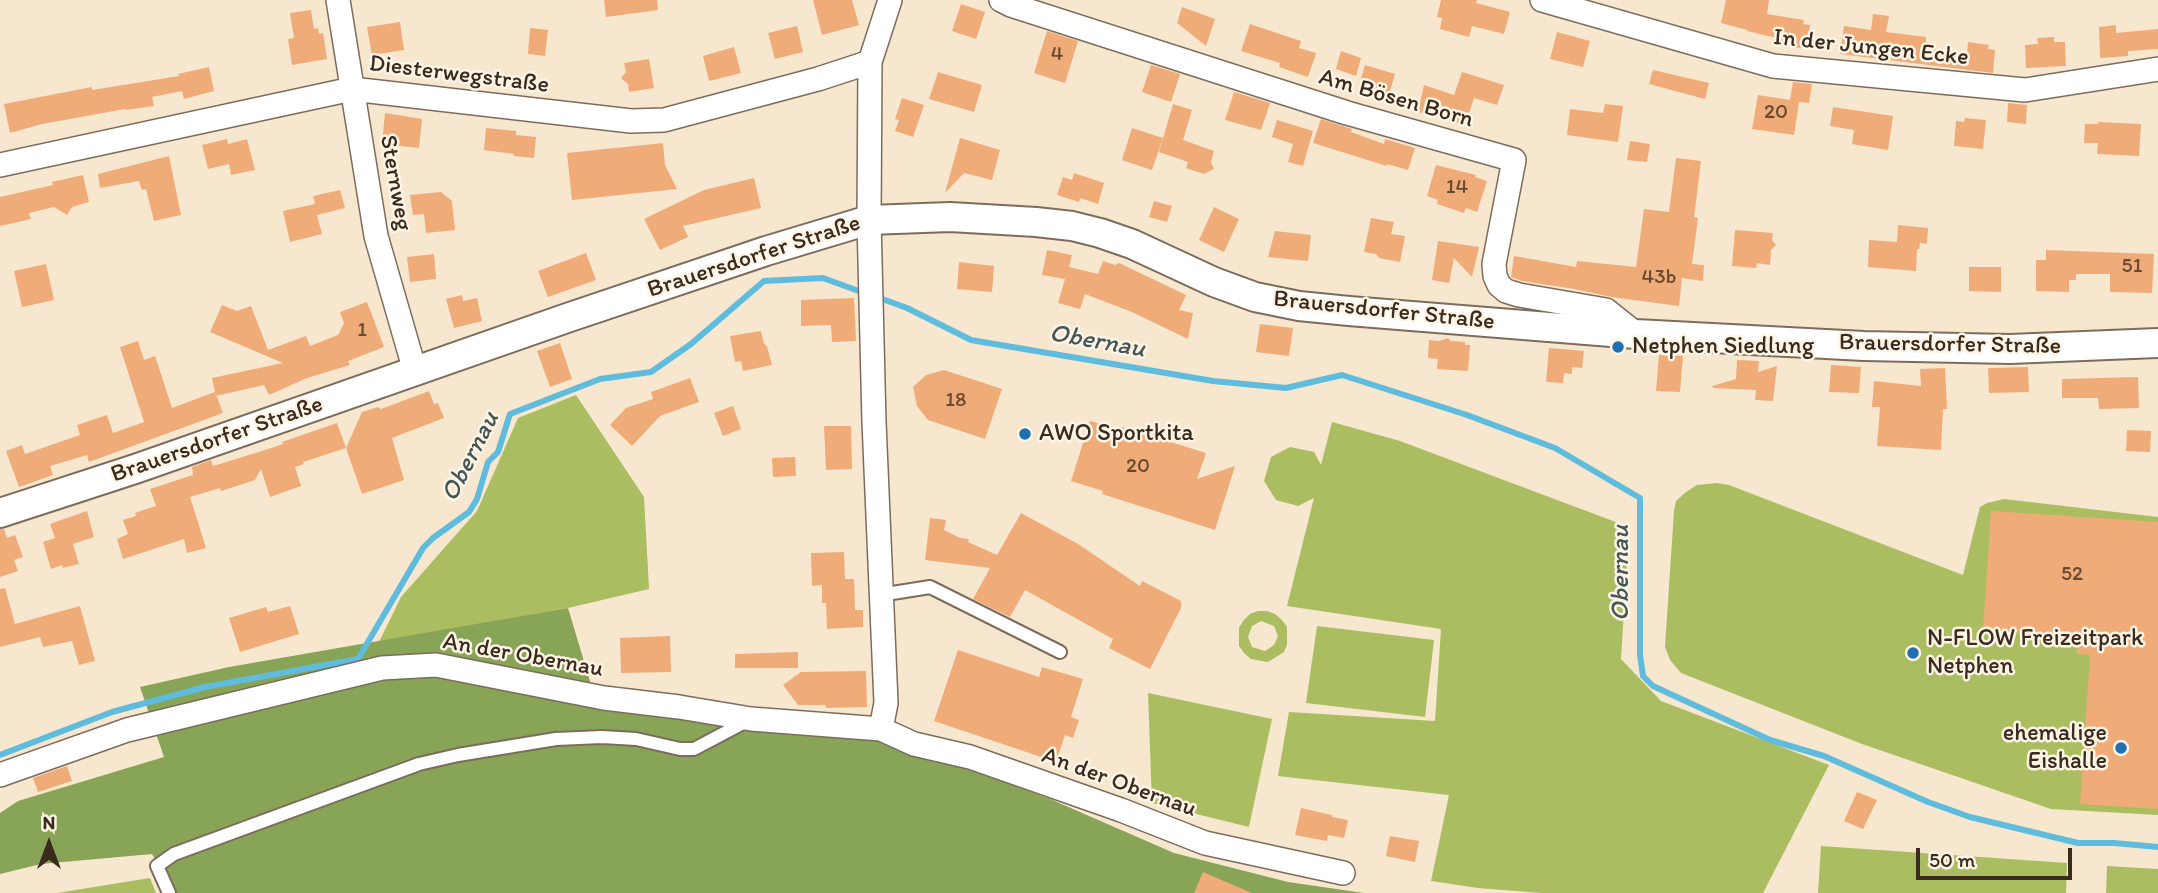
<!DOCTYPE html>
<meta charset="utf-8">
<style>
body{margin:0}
#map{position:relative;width:2158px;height:893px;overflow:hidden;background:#f7e7cf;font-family:Itim,sans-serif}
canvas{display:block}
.north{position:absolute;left:14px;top:809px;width:70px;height:70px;-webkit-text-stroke:5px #fcf5e5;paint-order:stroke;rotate:0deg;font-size:19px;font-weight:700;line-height:28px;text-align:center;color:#3b2a1e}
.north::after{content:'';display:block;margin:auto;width:24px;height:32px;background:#3b2a1e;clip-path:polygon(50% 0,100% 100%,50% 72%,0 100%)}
.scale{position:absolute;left:1916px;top:848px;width:156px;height:32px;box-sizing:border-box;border:4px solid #3b2a1e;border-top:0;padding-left:9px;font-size:21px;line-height:24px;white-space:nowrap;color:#3b2a1e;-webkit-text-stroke:5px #fcf5e5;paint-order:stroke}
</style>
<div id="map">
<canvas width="2158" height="893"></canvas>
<div class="north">N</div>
<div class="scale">50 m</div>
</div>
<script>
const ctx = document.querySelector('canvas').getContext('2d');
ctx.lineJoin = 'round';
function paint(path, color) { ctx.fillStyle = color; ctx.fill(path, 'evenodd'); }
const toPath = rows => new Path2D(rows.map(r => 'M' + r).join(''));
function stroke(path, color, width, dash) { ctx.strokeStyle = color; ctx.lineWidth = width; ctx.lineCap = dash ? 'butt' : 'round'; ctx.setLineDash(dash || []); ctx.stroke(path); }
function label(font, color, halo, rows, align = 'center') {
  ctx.font = font + ' Itim,sans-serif'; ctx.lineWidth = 5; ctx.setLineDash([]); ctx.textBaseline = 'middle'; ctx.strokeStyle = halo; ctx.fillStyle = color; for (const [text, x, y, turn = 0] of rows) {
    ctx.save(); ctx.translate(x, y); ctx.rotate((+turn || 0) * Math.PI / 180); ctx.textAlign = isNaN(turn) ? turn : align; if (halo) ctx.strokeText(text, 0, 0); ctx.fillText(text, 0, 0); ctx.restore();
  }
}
const green = toPath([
 [576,395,644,497,649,589,568,608,379,642,401,597,477,511,518,418],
 [1332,422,1400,441,1629,527,1621,659,1661,701,1829,765,1763,893,1541,893,1478,888,1431,881,1449,795,1278,776,1289,712,1435,721,1441,629,1287,606,1314,498,1298,506,1276,500,1264,481,1271,457,1290,447,1314,452,1321,465],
 [1717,483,1729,485,1963,575,1980,507,1987,503,2004,499,2158,517,2158,815,2051,809,1862,744,1681,673,1670,660,1665,647,1674,511,1676,501,1686,492,1697,485],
 [1258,611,1267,611,1275,614,1282,620,1287,627,1287,645,1284,652,1268,662,1251,659,1244,653,1239,646,1239,628,1243,621,1250,614],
 [1261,621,1274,626,1278,636,1274,645,1265,651,1252,647,1248,637,1252,626],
 [1317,626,1434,640,1425,717,1306,703],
 [1148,693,1272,719,1249,827,1152,803],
 [1821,846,2067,863,2066,893,1818,893],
 [2107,866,2158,869,2158,893,2106,893],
 [150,878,156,893,57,893]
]);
const forest = toPath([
 [568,608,592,688,874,734,1050,799,1174,853,1288,882,1364,893,175,893,152,854,41,864,0,874,0,813,18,801,164,757,140,687,229,667]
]);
const stream = toPath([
 [877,297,907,308,971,340,1213,381,1286,388,1342,375,1467,415,1555,448,1640,498,1640,655,1643,676,1653,686,1770,740,1824,756,1928,802,1970,817,2078,843,2114,843,2158,847],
 [0,755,112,712,205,687,358,659,423,548,433,538,469,512,477,499,488,462,498,452,510,414,600,379,651,372,691,344,764,281,823,278,867,294]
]);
const building = toPath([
 [604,0,657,0,658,10,606,17],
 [813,0,852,0,859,25,822,35],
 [1441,0,1477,0,1476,3,1510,12,1504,34,1472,26,1469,37,1440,29,1442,18,1437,17],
 [1726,0,1769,0,1767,14,1804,20,1803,24,1810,25,1807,49,1780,45,1781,39,1747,31,1747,30,1721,23],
 [961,4,985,12,976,39,952,31],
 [1182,7,1215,19,1206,46,1177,23],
 [311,10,314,29,318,28,319,34,323,33,327,59,292,65,288,39,294,38,290,13],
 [1873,14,1889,16,1886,32,1926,37,1926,42,1933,43,1932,48,1967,54,1968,42,1989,45,1988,49,1995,50,1993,73,1840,54,1844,26,1871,30],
 [400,22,404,50,372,55,367,27],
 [1250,24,1301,41,1299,48,1316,53,1308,77,1279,67,1280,63,1241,51],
 [2116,25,2116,33,2158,29,2158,49,2128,51,2128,56,2100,58,2099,27],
 [797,26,803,52,775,59,768,33],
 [530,28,548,30,545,56,528,54],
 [1047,31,1078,41,1065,83,1034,73],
 [1557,32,1590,41,1583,67,1550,59],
 [2054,37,2054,42,2065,42,2066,66,2026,68,2025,45,2038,44,2037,38],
 [734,47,741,73,709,81,703,56],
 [1341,51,1361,58,1356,76,1336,69],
 [649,59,654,88,629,92,628,84,621,78,626,72,624,63],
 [1151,65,1180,74,1171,102,1142,92],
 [1365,65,1395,74,1388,98,1358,89],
 [209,67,214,91,184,99,182,91,152,97,154,106,125,110,125,109,42,124,10,133,4,104,92,87,92,90,179,76,178,74],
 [1653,70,1709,83,1705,99,1649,84],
 [938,72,982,85,974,112,929,99],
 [1462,72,1504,85,1497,105,1474,98,1465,125,1418,112,1424,85,1454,95],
 [1793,82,1812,84,1809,103,1799,102,1794,135,1752,129,1758,95,1790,100],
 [1234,92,1270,103,1261,130,1225,120],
 [902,98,924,105,913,137,895,131,899,120,895,119],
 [2008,103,2027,105,2026,124,2007,122],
 [1173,104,1192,110,1183,140,1214,151,1211,162,1214,169,1204,174,1186,168,1188,162,1159,152],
 [1605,104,1623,106,1618,142,1567,135,1570,109,1603,113],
 [1833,107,1893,116,1888,150,1852,144,1854,130,1830,126],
 [385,113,422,119,419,148,382,144],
 [1965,118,1986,120,1983,149,1954,146,1956,121,1964,122],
 [1321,119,1352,129,1351,132,1384,144,1385,139,1415,148,1408,170,1387,164,1387,166,1313,143],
 [1277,120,1313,131,1303,166,1288,162,1293,144,1272,137],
 [2098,122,2141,124,2139,156,2097,154,2098,143,2084,143,2085,124,2098,124],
 [486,128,516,131,516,135,536,137,534,158,514,156,514,154,484,150],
 [1132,128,1163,138,1152,170,1122,160],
 [960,138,1000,150,992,180,964,173,945,193],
 [227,139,228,144,247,139,255,170,231,175,229,164,208,169,202,145],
 [1630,141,1650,144,1647,162,1627,160],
 [663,143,665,165,677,189,572,200,567,153],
 [169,156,181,215,154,221,146,189,142,190,139,181,100,188,98,174],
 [1676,158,1701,161,1694,217,1698,218,1692,264,1704,265,1703,281,1682,278,1679,306,1611,297,1574,289,1522,281,1511,277,1514,256,1576,267,1577,261,1636,267,1644,209,1669,212],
 [1436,165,1476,175,1475,177,1487,181,1477,212,1466,208,1464,213,1437,204,1438,200,1427,196],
 [1074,173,1104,183,1098,204,1080,198,1079,202,1057,195,1063,177,1072,180],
 [83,175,89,202,72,207,67,215,54,207,29,213,31,219,0,226,0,197,53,185,52,182],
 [754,178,761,208,683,226,688,237,660,250,644,219,704,190],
 [340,190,345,208,317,215,322,234,290,242,283,211,315,204,313,196],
 [441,192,452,201,455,230,426,233,424,214,413,215,410,195],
 [1154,201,1172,206,1167,222,1149,217],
 [1214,207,1239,219,1224,252,1199,240],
 [1371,218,1394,222,1391,234,1405,236,1400,262,1379,258,1376,254,1364,252],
 [1898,225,1928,228,1927,244,1920,243,1919,249,1917,249,1916,271,1868,267,1869,240,1897,242],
 [1735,230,1773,233,1772,240,1776,245,1771,250,1770,265,1757,263,1756,268,1732,266],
 [1275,231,1311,235,1308,261,1268,257],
 [1438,241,1479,247,1472,277,1454,258,1449,283,1432,280],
 [1047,250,1072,255,1069,267,1098,274,1103,261,1115,265,1119,263,1186,295,1179,310,1193,313,1188,339,1132,312,1085,294,1080,309,1058,303,1065,279,1042,275],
 [2046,250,2154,254,2152,293,2110,292,2110,274,2076,274,2076,280,2069,280,2069,292,2036,291,2036,260,2046,260],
 [586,253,596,280,548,297,538,271],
 [434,254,436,279,410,282,407,257],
 [959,262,994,266,992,292,957,289],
 [46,264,54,300,22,307,14,271],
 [1969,267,2001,267,2001,292,1969,291],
 [462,295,463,301,477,298,482,321,454,328,446,299],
 [854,298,856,341,832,342,831,325,801,326,801,300],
 [367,302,384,347,348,361,350,365,307,378,269,395,264,385,216,396,212,378,283,363,210,332,222,305,237,311,251,306,268,350,306,336,310,346,338,335,344,323,340,312],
 [1260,324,1293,328,1289,356,1256,352],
 [761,331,764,344,767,346,772,365,743,371,741,361,735,362,730,336],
 [1448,338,1451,341,1465,342,1465,345,1470,345,1468,371,1437,369,1438,359,1428,358,1429,340,1439,341],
 [138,341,144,360,155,356,172,408,215,392,223,413,89,462,87,455,50,466,53,475,19,487,6,451,22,445,25,454,80,435,77,425,107,415,113,433,144,422,120,347],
 [560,343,572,379,550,387,537,351],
 [1549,348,1584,351,1582,368,1572,367,1572,374,1564,373,1563,383,1546,382],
 [1659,355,1683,356,1680,392,1656,391],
 [1737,360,1759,361,1758,372,1777,366,1773,401,1755,400,1756,390,1713,388,1712,386,1736,379],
 [1831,365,1861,367,1859,393,1829,392],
 [2028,367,2029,392,1989,393,1988,368],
 [1945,368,1947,409,1943,409,1941,450,1877,446,1880,407,1872,407,1874,381,1921,386,1920,369],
 [944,370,1002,389,985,439,928,420,917,406,913,387,926,375],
 [2138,377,2139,408,2099,409,2098,398,2062,398,2062,379],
 [690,378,699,402,660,416,632,446,610,425,626,408,653,399,651,392],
 [429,391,434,404,438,403,444,418,392,438,404,480,362,494,346,448,362,412,378,407,381,409],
 [733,406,741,429,723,436,714,413],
 [1090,421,1121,430,1122,427,1206,453,1197,479,1235,466,1215,530,1102,494,1103,491,1071,481],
 [337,423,346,448,303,462,304,464,295,467,301,486,270,497,261,469,255,480,221,491,220,488,190,497,206,548,187,553,184,539,123,559,117,539,128,534,123,520,136,516,135,513,156,506,150,489,193,475,192,467,211,460,213,466,262,451,283,444,282,442],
 [824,426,851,426,852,469,826,470],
 [2127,430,2151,431,2150,452,2126,451],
 [795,457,796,476,773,477,772,458],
 [87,511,94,537,73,544,79,564,63,568,62,565,51,569,43,542,55,538,50,524],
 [1991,511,2158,522,2158,809,2080,804,2090,655,2077,654,2078,635,1983,629],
 [1021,513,1078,544,1140,586,1142,581,1181,601,1181,608,1150,669,1109,648,1113,639,1025,590,1010,617,973,599,990,568,925,560,930,518,946,520,944,530,960,538,969,539,968,542,997,555],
 [0,529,4,529,7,538,15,535,23,557,14,560,18,571,0,577],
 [844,552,845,579,854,579,855,610,863,610,863,627,827,629,826,603,822,603,822,585,812,586,811,553],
 [5,588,15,624,80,606,95,661,79,665,72,641,43,647,40,637,0,647,0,589],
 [290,606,299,634,240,652,229,618,266,607,268,612],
 [670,636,671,672,621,673,620,638],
 [958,650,1039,677,1042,667,1083,679,1071,717,1079,720,1073,738,1065,735,1056,762,934,721],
 [798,652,798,668,735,668,735,654],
 [866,671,867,707,826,708,826,705,798,705,783,685,801,672],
 [67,766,72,781,38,792,33,778],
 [1857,792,1877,800,1863,829,1844,821],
 [1301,808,1332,815,1332,817,1348,820,1344,838,1328,835,1327,841,1295,835],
 [1390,836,1419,841,1415,862,1386,856],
 [1203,872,1252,893,1194,893]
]);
const service = toPath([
 [880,595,930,587,1060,652],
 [169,893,157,866,174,854,419,764,458,755,556,739,602,737,636,739,680,749,694,749,747,721]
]);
const minor = toPath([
 [338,0,376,236,415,371],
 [1001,0,1011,5,1347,113,1514,160,1494,264,1495,276,1499,285,1506,291,1519,295,1606,310,1636,334],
 [1542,0,1773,66,2025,90,2158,69],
 [0,165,352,89,631,121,664,120,818,79,870,62],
 [881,729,886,703,874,422,869,220,870,62,890,0],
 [0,775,127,730,382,668,436,665,604,698,679,707,751,719,881,729,914,744,970,757,1121,810,1205,843,1343,873]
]);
const tertiary = toPath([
 [0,513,135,469,567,318,766,251,869,220,950,217,1036,222,1072,226,1100,233,1132,244,1214,282,1255,297,1299,306,1349,311,1636,334,1864,346,2010,349,2158,343]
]);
const markers = [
 [1618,347,7,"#1f6fb2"],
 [1025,434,7,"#1f6fb2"],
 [1913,653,7,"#1f6fb2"],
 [2121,748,7,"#1f6fb2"]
];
const numberNames = [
 ["4",1057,55],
 ["20",1776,113],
 ["14",1457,188],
 ["51",2132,267],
 ["43b",1659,278],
 ["1",362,331],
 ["18",956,401],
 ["20",1138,467],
 ["52",2072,575]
];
const streetNames = [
 ["In der Jungen Ecke",1871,48,6],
 ["Diesterwegstraße",459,75,7],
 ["Am Bösen Born",1396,99,16],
 ["Sternweg",395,183,80],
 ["Brauersdorfer Straße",754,257,-18],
 ["Brauersdorfer Straße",1384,311,6],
 ["Brauersdorfer Straße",1950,345,1],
 ["Brauersdorfer Straße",217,440,-19],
 ["An der Obernau",523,656,10],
 ["An der Obernau",1119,783,20]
];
const poiNames = [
 ["Netphen Siedlung",1632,347],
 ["AWO Sportkita",1039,434],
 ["N-FLOW Freizeitpark",1927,639],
 ["Netphen",1927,667],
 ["ehemalige",2107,734,"right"],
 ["Eishalle",2107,762,"right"]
];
const waterNames = [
 ["Obernau",1097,342,10],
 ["Obernau",471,457,-63],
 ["Obernau",1621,573,-90]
];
paint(green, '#aabd61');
paint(forest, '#87a457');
stroke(stream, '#5fbcdd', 6);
paint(building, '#f0ac78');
stroke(service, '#7d6c5c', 16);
stroke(minor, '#7d6c5c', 26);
stroke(tertiary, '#7d6c5c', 32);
stroke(service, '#fff', 12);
stroke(minor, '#fff', 23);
stroke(tertiary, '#fff', 28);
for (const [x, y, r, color] of markers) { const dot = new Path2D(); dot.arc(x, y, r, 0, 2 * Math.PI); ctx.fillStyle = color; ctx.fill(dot); stroke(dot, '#fcf5e5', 2.5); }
label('21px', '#684a34', null, numberNames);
label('24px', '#3b2a1e', '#fcf5e5', streetNames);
label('24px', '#3b2a1e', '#fcf5e5', poiNames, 'left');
label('italic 26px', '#465657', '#fcf5e5', waterNames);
</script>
